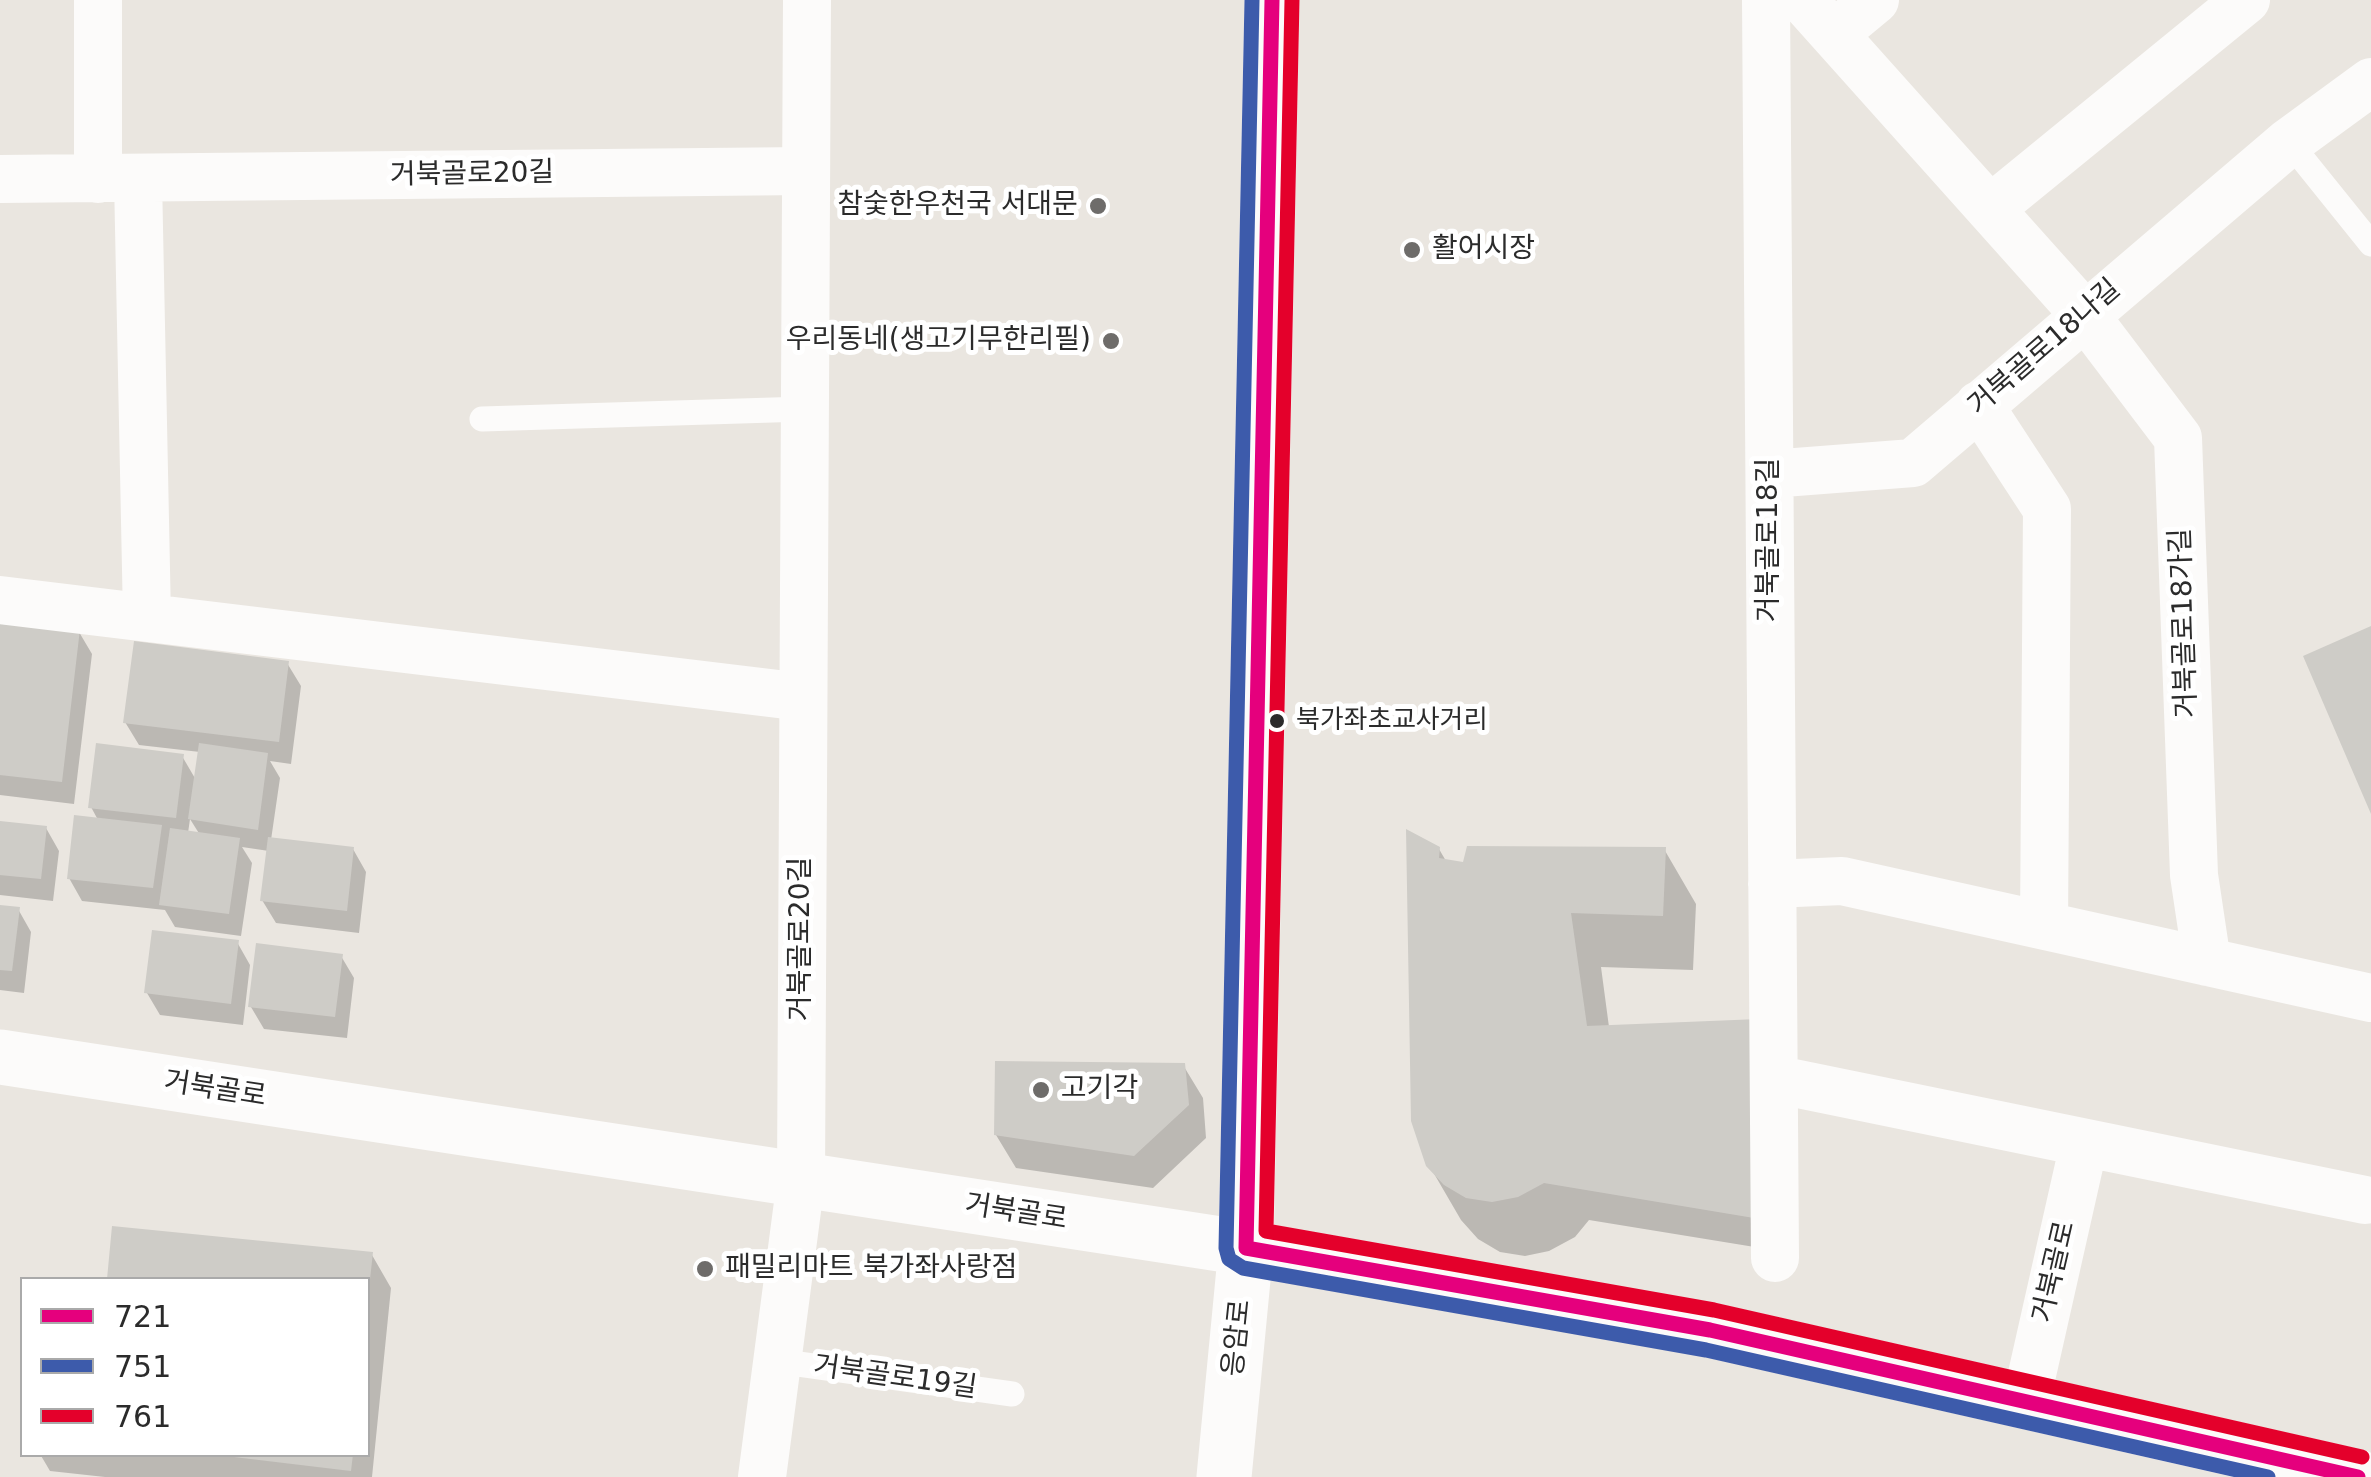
<!DOCTYPE html>
<meta charset="utf-8">
<style>
body{margin:0}
#map{position:relative;width:2371px;height:1477px;overflow:hidden;background:#eae6e0;font-family:"DejaVu Sans",sans-serif}
canvas{display:block}
.legend{position:absolute;left:20px;top:1277px;width:350px;height:180px;box-sizing:border-box;background:#fff;border:2px solid #aaa;margin:0;padding:12px 18px;list-style:none;font-size:30px;color:#2b2b2b}
.legend li{display:flex;align-items:center;gap:20px;height:50px}
.legend b{width:50px;border:2px solid #aaa}
</style>
<div id="map">
<canvas width="2371" height="1477"></canvas>
<ul class="legend">
<li><b style="height:12px;background:#e5007d"></b>721</li>
<li><b style="height:12px;background:#3d5bab"></b>751</li>
<li><b style="height:12px;background:#e4002b"></b>761</li>
</ul>
</div>
<script>
const ctx = document.querySelector('canvas').getContext('2d');
ctx.lineJoin = 'round';
function paint(path, color) { ctx.fillStyle = color; ctx.fill(path, 'evenodd'); }
const toPath = rows => new Path2D(rows.map(r => 'M' + r).join(''));
function stroke(path, color, width, dash) { ctx.strokeStyle = color; ctx.lineWidth = width; ctx.lineCap = dash ? 'butt' : 'round'; ctx.setLineDash(dash || []); ctx.stroke(path); }
function label(font, color, halo, rows, align = 'center') {
  ctx.font = font + ' "DejaVu Sans","Noto Sans KR",sans-serif'; ctx.lineWidth = 10; ctx.setLineDash([]); ctx.textBaseline = 'middle'; ctx.strokeStyle = halo; ctx.fillStyle = color; for (const [text, x, y, turn = 0] of rows) {
    ctx.save(); ctx.translate(x, y); ctx.rotate((+turn || 0) * Math.PI / 180); ctx.textAlign = isNaN(turn) ? turn : align; if (halo) ctx.strokeText(text, 0, 0); ctx.fillText(text, 0, 0); ctx.restore();
  }
}
const shadow = toPath([
 [79,632,92,654,74,804,0,795,0,638],
 [287,663,301,686,291,764,270,761,280,778,271,840,353,849,366,872,359,933,276,923,262,900,269,851,242,847,252,863,241,936,175,927,165,910,82,901,69,878,98,820,91,807,182,756,196,780,200,752,139,745,125,722],
 [190,819,200,835,188,833],
 [0,823,46,828,59,851,53,901,0,895],
 [1439,849,1446,861,1465,864,1664,849,1696,904,1693,970,1601,967,1609,1027,1758,1022,1773,1250,1589,1220,1575,1237,1549,1251,1525,1256,1500,1252,1478,1239,1461,1220,1429,1165],
 [0,907,18,909,31,932,24,993,0,990],
 [237,942,250,965,243,1025,160,1015,147,993],
 [341,956,354,978,347,1038,264,1029,251,1007],
 [1183,1065,1203,1098,1206,1138,1153,1188,1016,1168,996,1135],
 [115,1229,372,1255,391,1288,372,1477,105,1477,50,1471,40,1454,368,1454,368,1280,110,1280]
]);
const building = toPath([
 [0,620,80,629,62,782,0,775],
 [2371,626,2371,814,2303,656],
 [134,641,289,661,279,742,123,723],
 [96,743,184,754,176,818,88,808],
 [199,743,268,753,258,830,188,819],
 [74,815,162,825,153,888,67,879],
 [0,821,47,826,41,879,0,875],
 [170,828,240,838,229,914,159,905],
 [1406,829,1440,847,1439,858,1463,862,1467,846,1666,847,1663,916,1571,913,1587,1026,1759,1019,1754,1218,1544,1183,1518,1197,1492,1202,1466,1198,1444,1185,1426,1166,1411,1121],
 [268,837,354,847,347,911,260,901],
 [0,905,20,907,12,971,0,970],
 [152,930,239,940,231,1004,144,993],
 [256,943,343,954,335,1017,248,1007],
 [995,1061,1185,1063,1189,1105,1134,1156,994,1135],
 [112,1226,373,1252,370,1279,107,1279],
 [209,1454,353,1454,351,1471]
]);
const service = toPath([
 [2289,142,2371,244],
 [482,419,805,409],
 [777,1361,1012,1394]
]);
const minor = toPath([
 [1766,0,1775,1258],
 [1803,0,2084,314,2178,438,2194,875,2207,962],
 [1834,34,1875,0],
 [0,179,806,171],
 [98,179,98,0],
 [138,179,147,618],
 [1990,209,2246,0],
 [1979,405,2047,509,2044,925],
 [1770,474,1913,463,2289,142,2371,82],
 [0,600,803,697],
 [1772,884,1842,881,2371,998],
 [1774,1079,2365,1200],
 [2026,1401,2084,1144],
 [762,1477,801,1180,807,0]
]);
const tertiary = toPath([
 [0,1057,1246,1248]
]);
const secondary = toPath([
 [1246,1248,1710,1330,2358,1477],
 [1224,1477,1246,1248,1272,0]
]);
const bus1 = toPath([
 [1272,0,1246,1248,1710,1330,2358,1477]
]);
const bus2 = toPath([
 [1252,0,1226,1248,1229,1259,1243,1268,1706,1350,2268,1477]
]);
const bus3 = toPath([
 [1292,0,1266,1231,1714,1310,2362,1457]
]);
const markers = [
 [1098,206,10,"#6e6c6a"],
 [1412,250,10,"#6e6c6a"],
 [1111,341,10,"#6e6c6a"],
 [1277,721,9,"#2b2b2b"],
 [1041,1090,10,"#6e6c6a"],
 [705,1269,10,"#6e6c6a"]
];
const busNames = [
 ["북가좌초교사거리",1296,721]
];
const streetNames = [
 ["거북골로20길",472,175,-1],
 ["거북골로18나길",2045,348,-41],
 ["거북골로18길",1770,540,-90],
 ["거북골로18가길",2185,623,-92],
 ["거북골로20길",802,939,-90],
 ["거북골로",215,1090,9],
 ["거북골로",1016,1213,9],
 ["거북골로",2055,1272,-77],
 ["응암로",1238,1338,-84],
 ["거북골로19길",895,1378,8]
];
const poiNames = [
 ["참숯한우천국 서대문",1078,206,"right"],
 ["활어시장",1432,250],
 ["우리동네(생고기무한리필)",1091,341,"right"],
 ["고기각",1061,1090],
 ["패밀리마트 북가좌사랑점",725,1269]
];
paint(shadow, '#0003');
paint(building, '#ceccc7');
stroke(service, '#fcfbfa', 25);
stroke(minor, '#fcfbfa', 48);
stroke(tertiary, '#fcfbfa', 55);
stroke(secondary, '#fcfbfa', 55);
stroke(bus1, '#e5007d', 15);
stroke(bus2, '#3d5bab', 15);
stroke(bus3, '#e4002b', 15);
for (const [x, y, r, color] of markers) { const dot = new Path2D(); dot.arc(x, y, r, 0, 2 * Math.PI); ctx.fillStyle = color; ctx.fill(dot); stroke(dot, '#fff', 4); }
label('26px', '#2b2b2b', '#fff', busNames, 'left');
label('28px', '#2b2b2b', '#fff', streetNames);
label('28px', '#2b2b2b', '#fff', poiNames, 'left');
</script>
